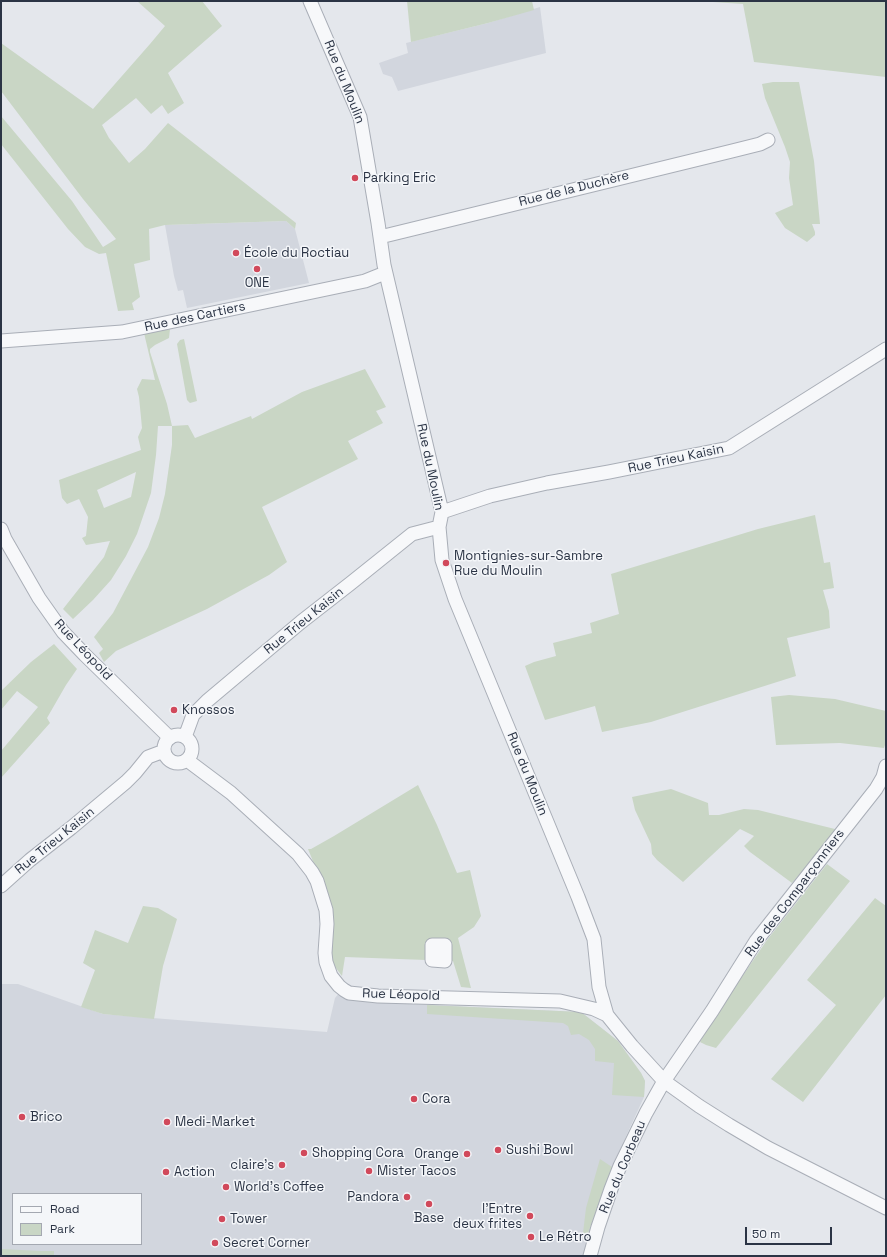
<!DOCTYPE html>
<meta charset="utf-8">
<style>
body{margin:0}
#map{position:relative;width:887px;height:1257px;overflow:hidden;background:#e4e7ec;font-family:"Space Grotesk",sans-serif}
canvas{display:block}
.frame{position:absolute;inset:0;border:2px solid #2b3445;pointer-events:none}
.legend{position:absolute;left:12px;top:1193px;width:130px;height:52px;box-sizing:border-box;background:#f4f6f9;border:1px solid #a4a8b1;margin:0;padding:5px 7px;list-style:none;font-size:12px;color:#2b3445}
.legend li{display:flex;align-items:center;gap:8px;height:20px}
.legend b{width:20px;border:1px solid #a4a8b1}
.scale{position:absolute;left:745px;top:1227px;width:87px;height:18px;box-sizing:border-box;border:2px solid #2b3445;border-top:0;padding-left:5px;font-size:12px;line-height:14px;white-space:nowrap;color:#2b3445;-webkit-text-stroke:3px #f4f6f9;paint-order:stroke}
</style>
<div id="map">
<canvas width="887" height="1257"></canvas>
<div class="frame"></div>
<ul class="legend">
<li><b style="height:5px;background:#f7f8fa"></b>Road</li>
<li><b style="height:11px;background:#c9d6c5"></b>Park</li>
</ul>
<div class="scale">50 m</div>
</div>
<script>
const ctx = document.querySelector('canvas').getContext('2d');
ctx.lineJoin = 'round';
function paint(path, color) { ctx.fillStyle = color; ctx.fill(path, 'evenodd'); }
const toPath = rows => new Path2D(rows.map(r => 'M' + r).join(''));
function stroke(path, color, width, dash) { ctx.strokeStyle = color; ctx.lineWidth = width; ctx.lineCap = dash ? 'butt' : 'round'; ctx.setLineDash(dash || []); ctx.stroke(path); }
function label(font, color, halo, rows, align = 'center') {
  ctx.font = font + ' "Space Grotesk",sans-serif'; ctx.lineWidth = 3; ctx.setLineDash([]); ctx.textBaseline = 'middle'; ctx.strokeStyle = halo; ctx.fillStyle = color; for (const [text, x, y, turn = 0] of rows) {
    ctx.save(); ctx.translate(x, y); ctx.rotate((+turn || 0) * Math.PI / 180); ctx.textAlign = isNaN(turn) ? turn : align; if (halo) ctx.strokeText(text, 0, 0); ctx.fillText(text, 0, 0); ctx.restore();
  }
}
const built = toPath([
 [540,7,546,53,398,91,392,77,383,74,379,63,408,53,406,43,488,23],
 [286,221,295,229,309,283,187,308,183,290,178,291,174,276,165,225],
 [1,984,18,984,103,1014,327,1032,335,998,340,992,365,1002,581,1012,618,1041,641,1073,645,1081,644,1097,612,1167,586,1256,1,1256],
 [13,1194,141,1194,141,1244,13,1244]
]);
const green = toPath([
 [137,1,202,1,222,26,168,73,184,103,168,114,162,105,151,114,136,98,102,125,109,138,129,163,145,149,168,123,296,223,295,229,286,221,165,225,149,229,150,260,134,264,140,297,132,303,134,310,118,311,106,253,99,254,85,247,68,229,1,144,1,116,72,201,103,247,116,239,83,199,1,91,1,43,93,109,150,44,165,26],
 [407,1,532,1,534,10,488,23,411,42],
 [698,1,886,1,886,77,754,62,743,4],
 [773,82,799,82,814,161,820,224,812,224,815,232,815,235,807,242,785,228,775,213,793,205,789,178,790,162,785,147,765,98,762,84],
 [170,329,169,338,155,345,150,349,150,352,167,404,172,426,188,425,195,438,251,416,252,419,302,392,365,369,386,407,376,411,383,423,348,441,358,459,262,507,287,562,269,575,207,609,116,651,104,662,99,653,103,649,94,637,113,613,148,547,159,518,165,494,172,445,172,426,158,426,156,455,151,493,137,534,126,556,111,580,93,600,73,619,63,609,104,557,110,541,86,545,82,538,86,536,88,517,79,499,67,504,62,498,59,480,141,450,138,437,142,428,139,397,137,389,142,379,155,380,144,333],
 [136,472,131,497,104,508,97,490],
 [184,339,197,401,190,403,187,400,177,344,180,340],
 [815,515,824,563,830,562,834,588,823,590,829,611,830,628,787,638,796,676,651,722,602,732,595,706,545,720,525,666,534,662,556,656,553,643,592,633,590,623,619,614,611,574,758,529],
 [54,644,77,669,66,685,47,718,50,723,1,778,1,751,38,707,17,691,1,710,1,691,31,662],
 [789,695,835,699,886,711,886,742,884,748,840,743,776,745,771,697],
 [418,785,437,825,457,873,470,870,481,916,474,927,458,938,471,988,461,987,453,961,345,957,342,976,332,963,328,944,333,916,323,886,308,849,311,849,334,836],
 [671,789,708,803,709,815,719,815,744,809,758,810,839,830,792,883,750,852,744,846,754,836,740,829,683,882,657,860,652,854,651,844,635,810,632,797],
 [827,864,850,881,716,1048,706,1045,700,1042,709,1025,767,940],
 [875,898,886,906,886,995,803,1102,771,1079,836,1005,807,980],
 [143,906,158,908,177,919,163,966,154,1019,103,1014,81,1007,95,970,83,963,95,930,128,943],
 [427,1005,581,1012,618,1041,641,1073,645,1081,644,1097,612,1095,614,1063,595,1061,595,1049,589,1040,579,1034,571,1035,568,1026,563,1023,427,1014],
 [600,1159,612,1167,587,1236,583,1233,586,1208],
 [1,1249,41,1251,54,1251,54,1256,1,1256]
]);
const minor = toPath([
 [310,1,360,117,378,223,384,265,442,512,439,527,442,560,455,599,578,897,594,939,599,987,607,1015],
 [380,237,732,151,760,144,768,140],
 [1,341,122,332,365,281,385,273],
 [442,512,490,496,547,483,609,472,729,448,886,349],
 [1,529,5,539,39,598,63,632,85,655,170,738],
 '164 749a14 14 0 1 1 28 0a14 14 0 1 1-28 0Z',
 [185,737,193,715,207,701,301,622,351,583,412,534,439,527],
 [187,760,231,793,298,854,312,872,317,881,326,910,327,924,325,953,326,962,331,976,339,986,344,990,349,993,378,996,560,1001,594,1009,607,1015,632,1046,664,1081,699,1106,729,1125,768,1148,886,1208],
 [1,886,30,860,71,828,126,782,135,773,148,757,164,751],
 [432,945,445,945,445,961,432,960,432,945],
 [590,1256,598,1227,611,1189,620,1166,646,1113,664,1081,712,1011,756,941,876,789,883,777,886,766]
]);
const markers = [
 [355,178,4,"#d1495b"],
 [236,253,4,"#d1495b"],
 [257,269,4,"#d1495b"],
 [446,563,4,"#d1495b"],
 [174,710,4,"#d1495b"],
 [414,1099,4,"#d1495b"],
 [22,1117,4,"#d1495b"],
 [167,1122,4,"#d1495b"],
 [498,1150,4,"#d1495b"],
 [304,1153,4,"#d1495b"],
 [467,1154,4,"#d1495b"],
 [282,1165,4,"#d1495b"],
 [369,1171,4,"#d1495b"],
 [166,1172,4,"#d1495b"],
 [226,1187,4,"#d1495b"],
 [407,1197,4,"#d1495b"],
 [429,1204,4,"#d1495b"],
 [530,1216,4,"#d1495b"],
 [222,1219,4,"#d1495b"],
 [531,1237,4,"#d1495b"],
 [215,1243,4,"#d1495b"]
];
const streetNames = [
 ["Rue du Moulin",344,82,68],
 ["Rue de la Duchère",574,189,-14],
 ["Rue des Cartiers",195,317,-12],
 ["Rue Trieu Kaisin",676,459,-12],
 ["Rue du Moulin",430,467,78],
 ["Rue Trieu Kaisin",304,621,-39],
 ["Rue Léopold",83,650,47],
 ["Rue du Moulin",527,774,68],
 ["Rue Trieu Kaisin",55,841,-39],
 ["Rue des Comparçonniers",795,893,-53],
 ["Rue Léopold",401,995,2],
 ["Rue du Corbeau",623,1167,-67]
];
const poiNames = [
 ["Parking Eric",363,178],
 ["École du Roctiau",244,253],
 ["ONE",257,283,"center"],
 ["Montignies-sur-Sambre",454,556],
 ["Rue du Moulin",454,571],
 ["Knossos",182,710],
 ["Cora",422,1099],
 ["Brico",30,1117],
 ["Medi-Market",175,1122],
 ["Sushi Bowl",506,1150],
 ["Shopping Cora",312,1153],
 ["Orange",459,1154,"right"],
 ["claire's",274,1165,"right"],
 ["Mister Tacos",377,1171],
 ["Action",174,1172],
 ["World's Coffee",234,1187],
 ["Pandora",399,1197,"right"],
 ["l'Entre",522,1209,"right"],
 ["deux frites",522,1224,"right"],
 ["Base",429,1218,"center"],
 ["Tower",230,1219],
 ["Le Rétro",539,1237],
 ["Secret Corner",223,1243]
];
paint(built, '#d2d6de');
paint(green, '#c9d6c5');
stroke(minor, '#a9aeb7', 15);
stroke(minor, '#f7f8fa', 13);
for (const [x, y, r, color] of markers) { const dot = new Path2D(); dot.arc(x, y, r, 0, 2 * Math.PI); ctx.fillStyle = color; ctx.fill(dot); stroke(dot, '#f4f6f9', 1.5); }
label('13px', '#2b3445', '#f4f6f9', streetNames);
label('13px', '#2b3445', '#f4f6f9', poiNames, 'left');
</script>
